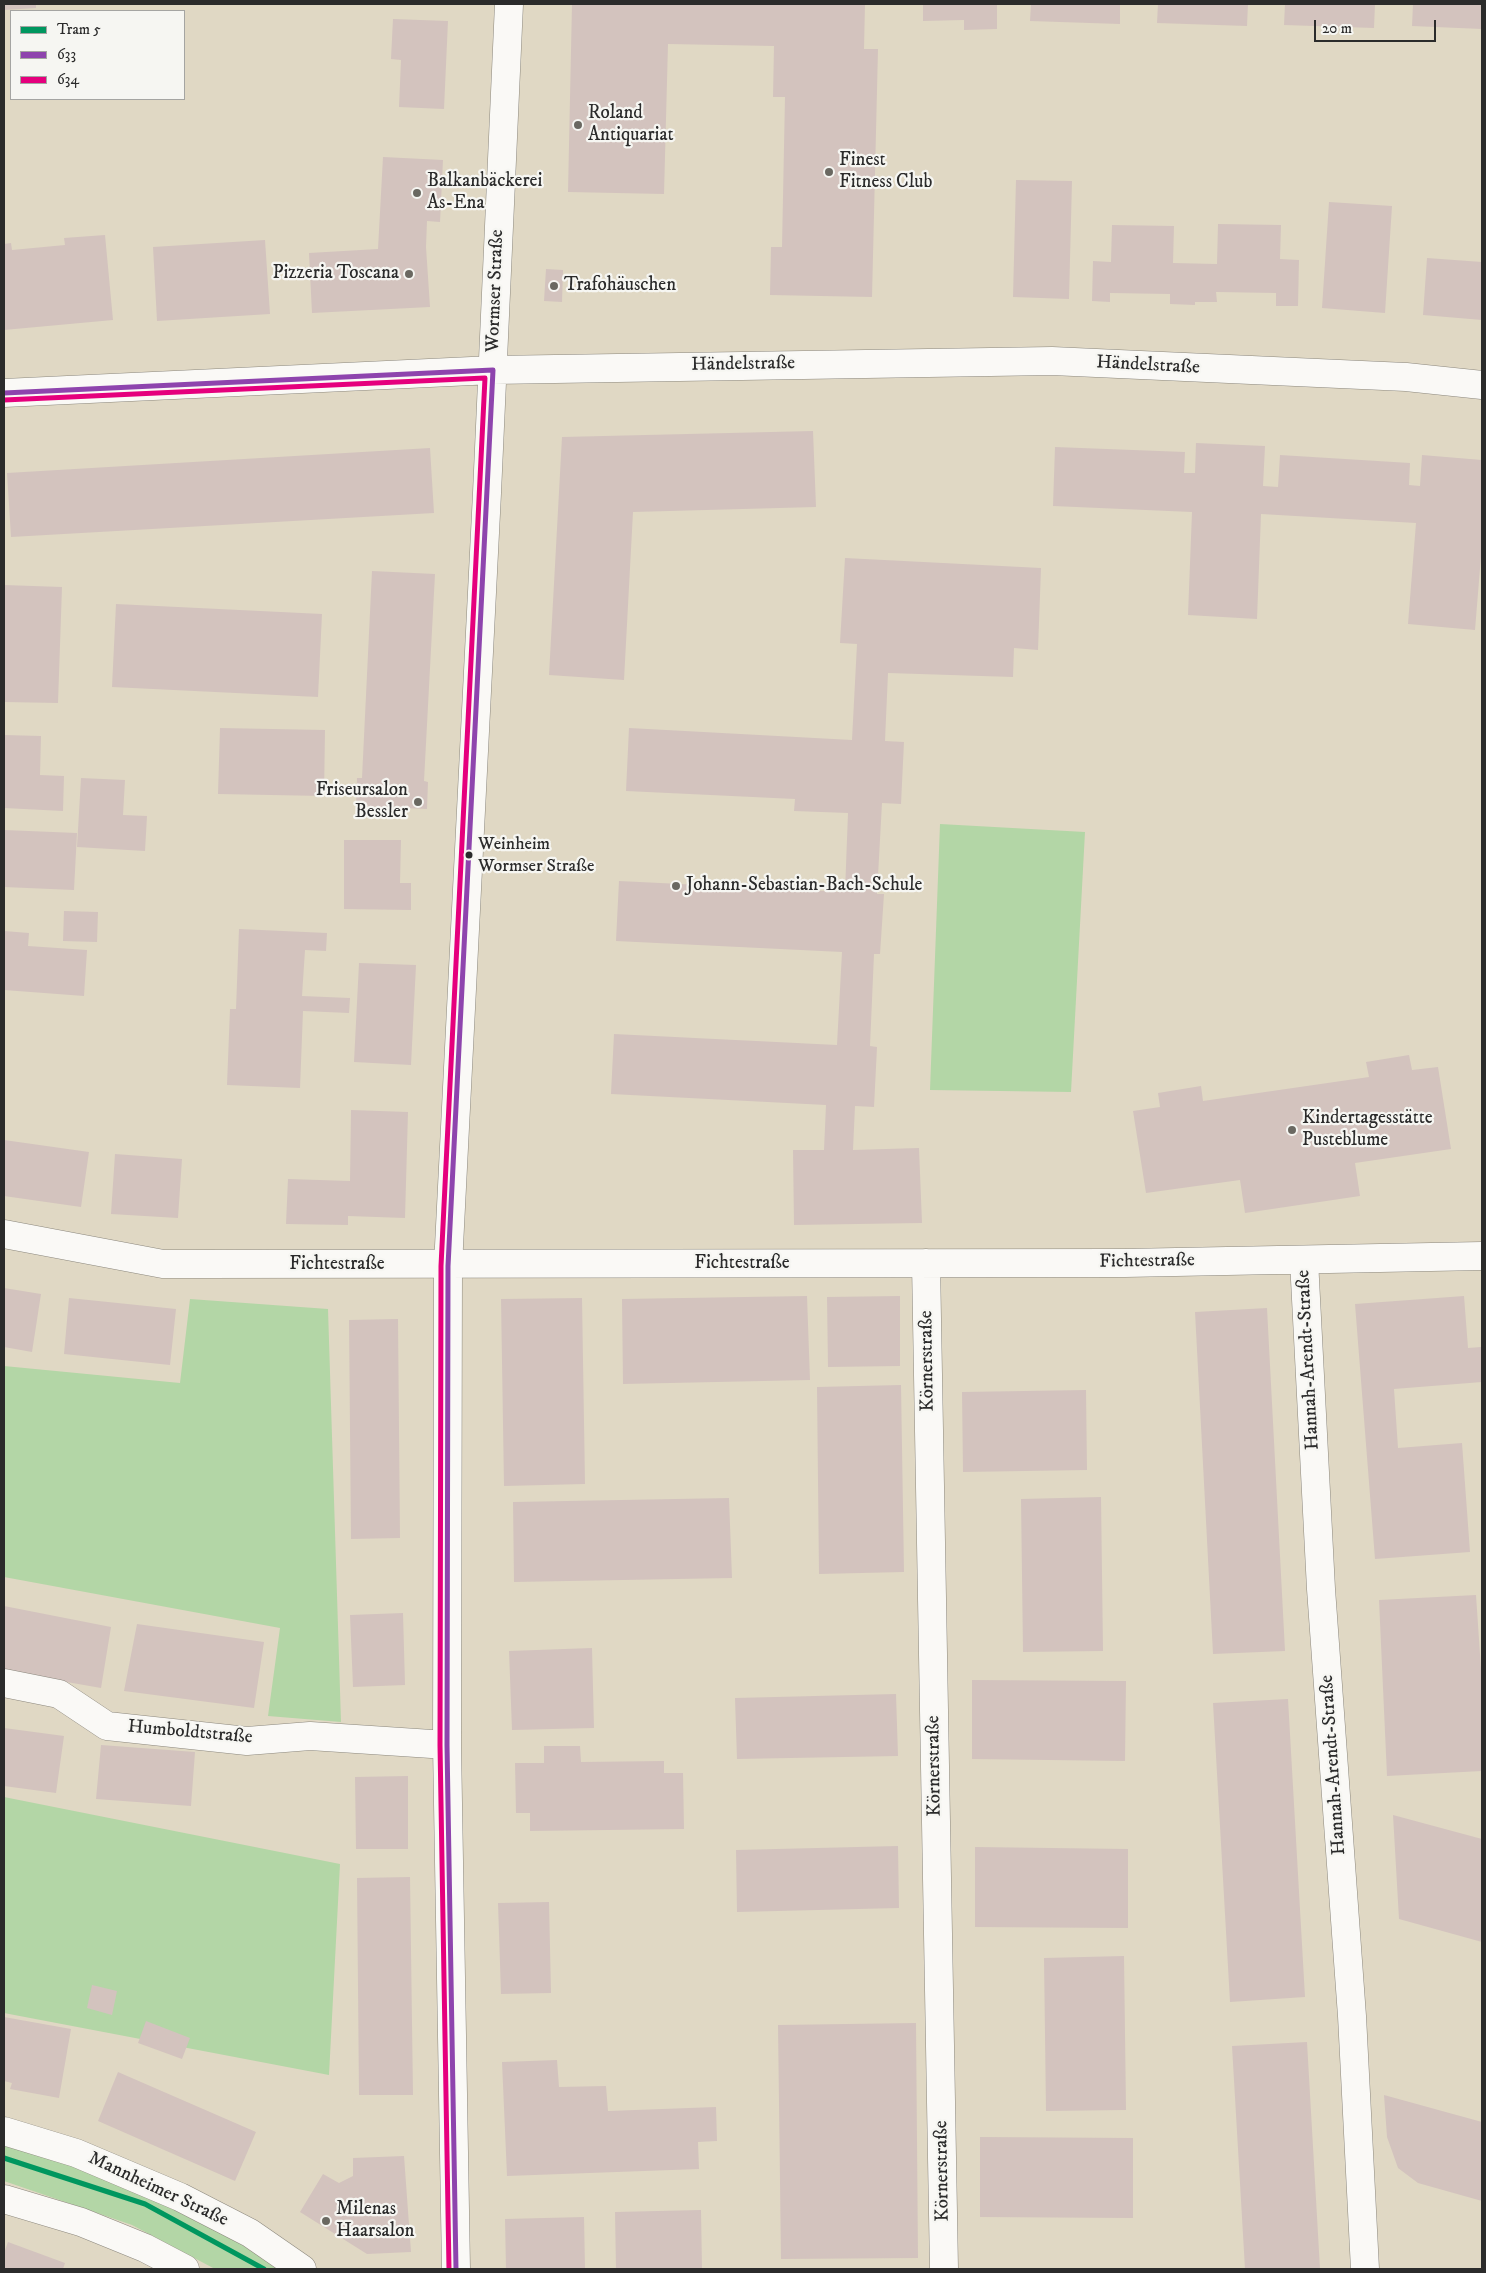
<!DOCTYPE html>
<meta charset="utf-8">
<style>
body{margin:0}
#map{position:relative;width:1486px;height:2273px;overflow:hidden;background:#e0d8c4;font-family:"IM FELL DW Pica",serif}
canvas{display:block}
.frame{position:absolute;inset:0;border:5px solid #2b2b2b;pointer-events:none}
.legend{position:absolute;left:10px;top:10px;width:175px;height:90px;box-sizing:border-box;background:#f6f6f2;border:1px solid #a5a5a2;margin:0;padding:6px 9px;list-style:none;font-size:15px;color:#2b2b2b}
.legend li{display:flex;align-items:center;gap:10px;height:25px}
.legend b{width:25px;border:1px solid #a5a5a2}
.scale{position:absolute;left:1314px;top:20px;width:122px;height:22px;box-sizing:border-box;border:2px solid #2b2b2b;border-top:0;padding-left:6px;font-size:15px;line-height:18px;white-space:nowrap;color:#2b2b2b;-webkit-text-stroke:4px #f6f6f2;paint-order:stroke}
</style>
<div id="map">
<canvas width="1486" height="2273"></canvas>
<div class="frame"></div>
<ul class="legend">
<li><b style="height:6px;background:#00975f"></b>Tram 5</li>
<li><b style="height:6px;background:#8e44ad"></b>633</li>
<li><b style="height:6px;background:#e5007d"></b>634</li>
</ul>
<div class="scale">20 m</div>
</div>
<script>
const ctx = document.querySelector('canvas').getContext('2d');
ctx.lineJoin = 'round';
function paint(path, color) { ctx.fillStyle = color; ctx.fill(path, 'evenodd'); }
const toPath = rows => new Path2D(rows.map(r => 'M' + r).join(''));
function stroke(path, color, width, dash) { ctx.strokeStyle = color; ctx.lineWidth = width; ctx.lineCap = dash ? 'butt' : 'round'; ctx.setLineDash(dash || []); ctx.stroke(path); }
function label(font, color, halo, rows, align = 'center') {
  ctx.font = font + ' "IM FELL DW Pica",serif'; ctx.lineWidth = 4.5; ctx.setLineDash([]); ctx.textBaseline = 'middle'; ctx.strokeStyle = halo; ctx.fillStyle = color; for (const [text, x, y, turn = 0] of rows) {
    ctx.save(); ctx.translate(x, y); ctx.rotate((+turn || 0) * Math.PI / 180); ctx.textAlign = isNaN(turn) ? turn : align; if (halo) ctx.strokeText(text, 0, 0); ctx.fillText(text, 0, 0); ctx.restore();
  }
}
const green = toPath([
 [940,824,1085,832,1071,1092,930,1090],
 [190,1299,328,1309,341,1722,268,1716,280,1628,4,1577,4,1366,180,1383],
 [4,1797,340,1864,329,2075,4,2013],
 [4,2146,59,2161,148,2197,236,2241,280,2269,215,2269,132,2225,4,2181]
]);
const building = toPath([
 [4,4,36,4,36,8,4,10],
 [572,4,865,4,864,49,878,49,872,297,770,295,771,247,782,247,785,97,773,97,774,46,668,44,664,194,568,192],
 [923,4,997,4,997,29,964,30,964,20,923,21],
 [1031,4,1120,4,1120,24,1030,21],
 [1158,4,1248,4,1247,26,1157,23],
 [1285,4,1375,4,1374,28,1284,25],
 [1413,4,1482,4,1482,29,1412,26],
 [393,19,448,21,444,109,399,107,401,60,391,59],
 [383,157,443,160,440,222,427,221,426,247,430,307,312,313,309,253,378,249],
 [1016,180,1072,181,1069,299,1013,297],
 [1329,202,1392,206,1385,313,1322,308],
 [1218,224,1281,225,1280,259,1299,260,1298,306,1276,306,1276,293,1216,292,1217,302,1195,302,1195,305,1170,304,1170,294,1110,293,1110,302,1092,301,1093,261,1111,262,1112,225,1174,226,1173,263,1217,264],
 [105,235,113,320,4,330,4,244,11,243,12,250,65,245,64,238],
 [265,240,270,314,157,321,153,247],
 [1427,258,1482,262,1482,320,1423,315],
 [546,269,563,270,562,302,544,301],
 [813,431,816,507,633,512,624,680,549,675,562,437],
 [1196,443,1265,446,1263,486,1278,487,1280,455,1410,463,1409,485,1420,486,1422,455,1482,460,1482,544,1475,630,1408,624,1416,523,1261,514,1257,619,1188,615,1192,512,1053,506,1055,447,1185,452,1184,473,1195,473],
 [430,448,434,513,11,537,7,473],
 [845,558,1041,568,1038,650,1014,648,1013,677,888,673,885,741,904,742,901,804,882,803,877,894,884,894,880,954,874,954,870,1046,877,1047,874,1107,855,1106,853,1150,919,1148,922,1223,794,1225,793,1150,824,1150,826,1105,611,1094,614,1034,837,1045,842,952,616,941,619,881,845,892,848,813,794,811,795,799,626,791,629,728,852,740,857,644,840,643],
 [372,571,435,574,424,781,428,782,427,809,356,806,357,778,362,778],
 [4,585,62,587,58,703,4,702],
 [116,604,322,614,318,697,112,687],
 [220,728,325,730,324,796,218,794],
 [4,735,41,736,40,775,64,776,63,811,4,808],
 [81,778,125,780,123,815,147,816,145,851,77,847],
 [4,830,77,833,74,890,4,887],
 [344,840,401,840,400,883,411,883,411,910,344,909],
 [64,911,98,912,97,942,63,941],
 [239,929,327,933,326,951,305,950,302,996,350,998,349,1013,303,1011,300,1088,227,1085,230,1009,236,1009],
 [4,931,29,933,28,946,87,950,84,996,4,990],
 [359,963,416,965,411,1065,354,1062],
 [1409,1055,1412,1070,1438,1067,1451,1149,1355,1163,1360,1196,1245,1213,1240,1180,1146,1193,1133,1111,1160,1107,1158,1093,1201,1086,1203,1101,1369,1077,1366,1062],
 [351,1110,408,1112,405,1218,348,1216,348,1225,286,1224,288,1179,350,1181],
 [4,1140,89,1152,81,1207,4,1196],
 [115,1154,182,1159,178,1218,111,1214],
 [4,1288,41,1294,32,1352,4,1347],
 [807,1296,810,1380,623,1384,622,1299],
 [900,1296,900,1366,828,1367,827,1297],
 [1464,1296,1468,1348,1481,1347,1482,1382,1394,1389,1398,1448,1462,1443,1470,1552,1375,1559,1355,1304],
 [69,1298,176,1309,170,1365,64,1354],
 [582,1298,585,1484,504,1486,501,1299],
 [1267,1308,1285,1651,1213,1654,1195,1312],
 [398,1319,400,1538,351,1539,349,1320],
 [901,1385,904,1572,819,1574,817,1387],
 [1086,1390,1087,1470,963,1472,962,1392],
 [1101,1497,1103,1651,1023,1652,1021,1499],
 [729,1498,732,1578,514,1582,513,1502],
 [1476,1595,1482,1684,1482,1771,1387,1776,1379,1600],
 [4,1606,111,1627,101,1688,4,1671],
 [403,1613,405,1685,353,1687,350,1615],
 [137,1624,264,1642,254,1708,124,1691],
 [592,1648,594,1728,512,1730,509,1651],
 [972,1680,1126,1681,1125,1761,972,1759],
 [896,1694,898,1756,737,1759,735,1698],
 [1288,1699,1305,1997,1230,2002,1213,1703],
 [4,1728,64,1736,56,1793,4,1786],
 [101,1745,195,1752,191,1806,96,1799],
 [544,1746,580,1746,581,1762,664,1761,664,1773,683,1773,684,1829,530,1831,530,1813,516,1813,515,1763,544,1763],
 [408,1776,408,1849,356,1849,355,1777],
 [1393,1815,1482,1839,1482,1942,1399,1919],
 [898,1846,899,1908,737,1912,736,1850],
 [975,1847,1128,1849,1128,1928,975,1927],
 [410,1877,413,2095,359,2095,357,1878],
 [549,1902,551,1993,501,1994,498,1903],
 [1124,1956,1126,2110,1046,2111,1044,1958],
 [92,1985,117,1991,112,2015,87,2008],
 [4,2017,71,2029,59,2098,10,2089,12,2083,4,2081],
 [146,2021,190,2038,182,2059,138,2043],
 [916,2023,918,2258,781,2259,778,2025],
 [1307,2042,1320,2269,1245,2269,1232,2046],
 [557,2060,559,2087,606,2086,608,2111,716,2107,717,2141,698,2142,699,2169,507,2176,502,2062],
 [118,2072,256,2132,235,2181,98,2121],
 [1384,2095,1482,2122,1482,2201,1418,2183,1398,2168,1387,2137],
 [980,2137,1133,2138,1133,2218,980,2217],
 [404,2156,411,2252,367,2254,300,2212,323,2174,339,2183,353,2176,353,2158],
 [701,2210,702,2269,616,2269,615,2212],
 [584,2217,585,2269,506,2269,505,2219],
 [8,2242,65,2263,63,2269,4,2269,4,2253]
]);
const street = toPath([
 [4,393,493,370,1052,361,1406,377,1482,385],
 [4,1234,163,1264,189,1264,1125,1263,1482,1256],
 [1304,1260,1321,1589,1352,2016,1365,2269],
 [926,1263,944,2269],
 [4,1683,59,1694,107,1726,247,1741,310,1736,447,1745],
 [456,2269,447,1745,448,1266,487,493,509,4]
]);
const secondary = toPath([
 [4,2131,76,2153,180,2197,250,2233,302,2269],
 [4,2199,81,2222,145,2248,185,2269]
]);
const bus1 = toPath([
 [4,393,493,370,448,1266,447,1745,456,2269]
]);
const bus2 = toPath([
 [4,400,485,378,441,1266,440,1745,449,2269]
]);
const tram1 = toPath([
 [4,2158,145,2204,264,2269]
]);
const markers = [
 [578,125,5,"#6a6861"],
 [829,172,5,"#6a6861"],
 [417,193,5,"#6a6861"],
 [409,274,5,"#6a6861"],
 [554,286,5,"#6a6861"],
 [418,802,5,"#6a6861"],
 [469,855,4.5,"#2b2b2b"],
 [676,886,5,"#6a6861"],
 [1292,1130,5,"#6a6861"],
 [326,2221,5,"#6a6861"]
];
const busNames = [
 ["Weinheim",478,845],
 ["Wormser Straße",478,867]
];
const poiNames = [
 ["Roland",588,114],
 ["Antiquariat",588,136],
 ["Finest",839,161],
 ["Fitness Club",839,183],
 ["Balkanbäckerei",427,182],
 ["As-Ena",427,204],
 ["Pizzeria Toscana",399,274,"right"],
 ["Trafohäuschen",564,286],
 ["Friseursalon",408,791,"right"],
 ["Bessler",408,813,"right"],
 ["Johann-Sebastian-Bach-Schule",686,886],
 ["Kindertagesstätte",1302,1119],
 ["Pusteblume",1302,1141],
 ["Milenas",336,2210],
 ["Haarsalon",336,2232]
];
const streetNames = [
 ["Wormser Straße",496,291,-88],
 ["Händelstraße",743,365,-1],
 ["Händelstraße",1148,366,3],
 ["Fichtestraße",1147,1262,-1],
 ["Fichtestraße",742,1264],
 ["Fichtestraße",337,1265],
 ["Hannah-Arendt-Straße",1309,1360,-93],
 ["Körnerstraße",928,1361,-91],
 ["Humboldtstraße",190,1733,5],
 ["Hannah-Arendt-Straße",1334,1765,-94],
 ["Körnerstraße",935,1766,-91],
 ["Körnerstraße",943,2171,-91],
 ["Mannheimer Straße",158,2190,25]
];
paint(green, '#b3d6a6');
paint(building, '#d3c3be');
stroke(street, '#8b877d', 29);
stroke(secondary, '#8b877d', 29);
stroke(street, '#faf9f6', 28);
stroke(secondary, '#faf9f6', 28);
stroke(bus1, '#8e44ad', 5);
stroke(bus2, '#e5007d', 5);
stroke(tram1, '#00975f', 5);
for (const [x, y, r, color] of markers) { const dot = new Path2D(); dot.arc(x, y, r, 0, 2 * Math.PI); ctx.fillStyle = color; ctx.fill(dot); stroke(dot, '#f6f6f2', 2); }
label('18px', '#2b2b2b', '#f6f6f2', busNames, 'left');
label('19px', '#2b2b2b', '#f6f6f2', poiNames, 'left');
label('19px', '#2b2b2b', '#f6f6f2', streetNames);
</script>
